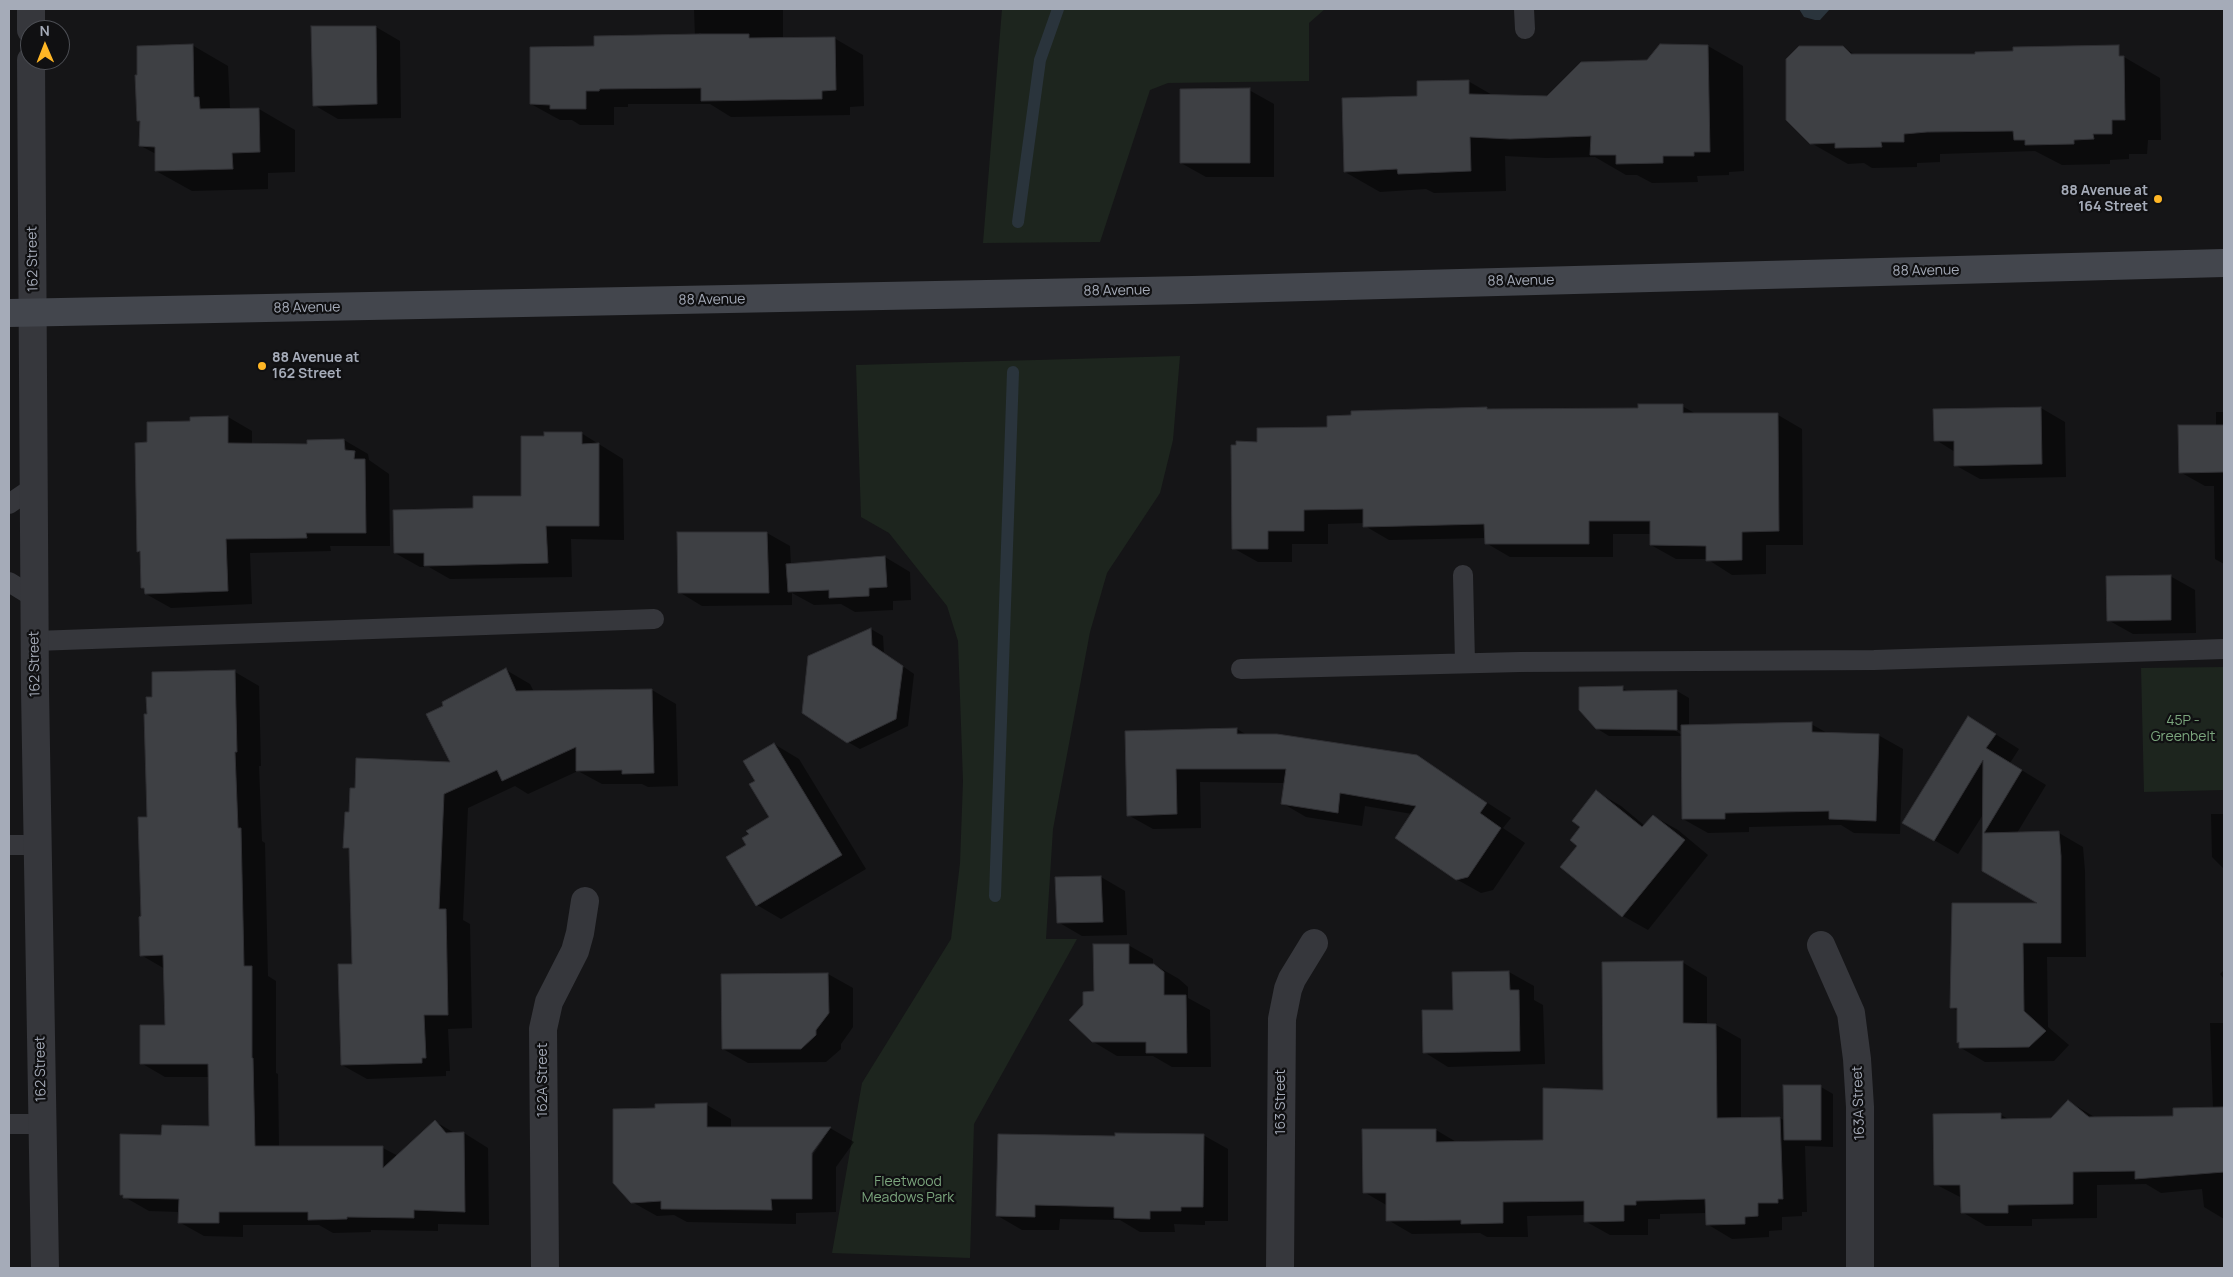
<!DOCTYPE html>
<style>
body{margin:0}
#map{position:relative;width:2233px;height:1277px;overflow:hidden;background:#151517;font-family:Manrope,sans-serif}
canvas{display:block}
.frame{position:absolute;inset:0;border:10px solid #a5abb8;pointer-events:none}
.north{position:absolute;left:20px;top:20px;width:50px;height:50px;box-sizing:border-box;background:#101012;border:1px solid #4c4e54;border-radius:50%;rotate:359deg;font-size:14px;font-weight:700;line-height:20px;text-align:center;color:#a5abb8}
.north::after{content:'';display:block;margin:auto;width:18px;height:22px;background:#ffb625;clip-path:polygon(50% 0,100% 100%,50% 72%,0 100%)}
</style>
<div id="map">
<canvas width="2233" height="1277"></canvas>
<div class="frame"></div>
<div class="north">N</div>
</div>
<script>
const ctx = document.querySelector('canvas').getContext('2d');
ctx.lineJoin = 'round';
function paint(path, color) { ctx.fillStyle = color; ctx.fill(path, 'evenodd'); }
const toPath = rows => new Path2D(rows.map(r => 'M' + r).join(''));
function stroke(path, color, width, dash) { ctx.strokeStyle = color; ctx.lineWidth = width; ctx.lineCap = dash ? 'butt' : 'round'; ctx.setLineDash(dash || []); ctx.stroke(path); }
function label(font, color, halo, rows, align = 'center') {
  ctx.font = font + ' Manrope,sans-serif'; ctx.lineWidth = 4.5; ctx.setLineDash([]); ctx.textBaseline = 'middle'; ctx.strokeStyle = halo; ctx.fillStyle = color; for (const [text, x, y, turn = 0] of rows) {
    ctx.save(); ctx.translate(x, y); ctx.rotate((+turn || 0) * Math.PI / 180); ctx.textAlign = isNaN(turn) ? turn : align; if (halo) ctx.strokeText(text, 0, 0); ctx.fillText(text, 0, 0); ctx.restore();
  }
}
const green = toPath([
 [1002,9,1325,9,1309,23,1309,81,1168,83,1150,90,1100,242,983,243],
 [1180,356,1173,440,1160,493,1107,573,1090,632,1053,829,1046,939,1077,939,974,1124,970,1258,832,1253,862,1083,951,939,960,863,963,781,958,641,947,606,889,533,861,517,856,365],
 [2224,667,2224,790,2144,792,2141,668]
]);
const water = toPath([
 [1799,9,1830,9,1820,20,1815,20,1804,17]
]);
const shadow = toPath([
 [694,9,783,9,783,39,834,38,863,55,864,106,850,107,850,115,731,117,710,104,628,104,628,107,614,107,614,125,580,125,572,120,560,120,531,104,595,47,695,37],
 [376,27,400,41,401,118,338,119,314,105],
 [192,45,228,66,230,110,259,109,295,130,295,172,268,173,268,189,192,191,156,171,156,154,141,146,138,76],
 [1661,45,1708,46,1743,66,1744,171,1729,172,1729,175,1697,176,1698,182,1652,183,1637,175,1626,175,1595,157,1546,158,1505,156,1506,191,1434,193,1426,189,1380,192,1345,172,1418,97,1468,81,1494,96,1548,97,1648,62],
 [1843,48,1856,55,2124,57,2160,78,2161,140,2148,140,2147,154,2129,154,2129,159,2110,160,2110,164,2062,165,2035,151,1940,154,1940,162,1917,163,1917,167,1872,168,1864,163,1848,164,1811,143],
 [1249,90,1274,104,1274,177,1206,177,1181,163],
 [1682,406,1698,415,1778,415,1802,429,1803,545,1766,545,1766,574,1732,575,1707,559,1676,559,1651,545,1651,534,1613,534,1613,557,1510,557,1486,543,1486,538,1389,540,1365,526,1365,523,1328,524,1328,544,1292,544,1292,562,1258,562,1233,548,1258,443,1328,428,1486,408,1490,410,1639,410],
 [2041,408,2065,422,2066,477,1980,479,1955,465,1955,452,1936,440],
 [2216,412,2224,412,2224,564,2215,559,2214,486,2205,486,2180,472,2216,426],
 [228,417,252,431,252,444,308,445,344,440,368,454,369,460,389,474,390,546,330,546,331,551,250,553,252,604,171,608,146,594,146,589,143,588,141,553,139,551,148,444,191,422],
 [581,433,623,459,624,540,571,539,572,577,450,579,429,567,420,567,395,553,475,510,523,497,545,437],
 [767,533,790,546,791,565,885,557,910,572,911,600,893,601,893,610,855,612,841,604,814,605,792,593,792,605,702,606,679,592],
 [2170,576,2195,590,2196,633,2133,634,2108,620],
 [871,629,883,636,884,653,914,674,908,726,860,749,848,742,810,657],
 [506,670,530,684,534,692,652,690,676,704,678,786,648,787,642,784,602,784,578,771,528,794,515,786,468,808,463,920,470,924,472,1028,448,1029,450,1071,446,1071,446,1076,367,1079,342,1065,354,965,350,851,345,847,350,813,356,790,452,764,445,706],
 [235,672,259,686,261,766,259,766,262,841,265,843,268,976,276,981,276,1073,278,1074,279,1147,383,1148,398,1156,436,1122,456,1134,464,1133,488,1148,489,1225,438,1224,438,1231,371,1230,371,1232,333,1233,319,1225,243,1225,243,1237,204,1236,179,1222,180,1212,149,1211,121,1195,163,1136,210,1127,209,1077,165,1077,141,1063,166,1026,165,969,141,955,148,818,148,715,154,698],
 [1622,688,1630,692,1677,691,1689,698,1689,726,1811,724,1829,734,1878,735,1903,749,1900,834,1854,833,1841,825,1749,827,1749,832,1708,833,1683,819,1682,736,1609,736,1596,728],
 [1672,726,1682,732,1682,735,1671,728],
 [1237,729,1247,735,1416,757,1511,818,1503,828,1525,843,1493,890,1481,893,1456,879,1412,814,1365,806,1362,826,1306,817,1282,803,1285,783,1200,782,1201,828,1153,829,1128,815,1126,732],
 [1992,732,2019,749,2010,763,2046,785,2017,833,2059,833,2083,847,2085,871,2086,957,2047,957,2048,1027,2069,1045,2054,1061,1985,1062,1961,1048,1961,1043,1958,1042,1958,1011,1951,1007,2042,905,1983,870,1984,813,1958,854,1934,840],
 [774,744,799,759,866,869,781,919,757,905,747,845,771,818,756,782],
 [1597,792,1621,806,1645,826,1653,816,1678,830,1708,855,1648,930,1623,916,1562,867,1579,846,1582,827],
 [2211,814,2224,814,2224,869,2212,857],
 [1101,877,1125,891,1127,935,1082,936,1058,922],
 [1128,945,1153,959,1153,964,1179,979,1188,987,1188,998,1210,1010,1211,1067,1172,1067,1153,1056,1117,1056,1092,1041,1096,993],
 [1682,962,1707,977,1707,1025,1716,1025,1741,1039,1741,1118,1780,1118,1785,1121,1821,1087,1833,1094,1833,1147,1805,1146,1807,1212,1802,1212,1802,1216,1782,1217,1782,1230,1769,1231,1769,1237,1732,1239,1707,1224,1707,1213,1660,1214,1660,1219,1648,1219,1648,1235,1610,1235,1585,1221,1585,1215,1527,1216,1528,1237,1487,1237,1480,1233,1412,1234,1388,1220,1388,1206,1364,1192,1436,1130,1458,1143,1544,1141,1604,1091],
 [2224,970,2224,979,2220,974],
 [1509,972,1534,986,1534,1000,1543,1005,1545,1064,1448,1067,1424,1052,1454,1011,1453,974],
 [828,974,853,988,853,1027,841,1044,841,1049,826,1062,748,1063,723,1049,722,975],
 [2210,1023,2224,1023,2224,1219,2204,1207,2202,1189,2161,1193,2146,1184,2097,1185,2097,1218,2032,1219,2032,1226,1986,1226,1962,1212,1962,1198,1935,1184,1934,1115,2001,1115,2010,1120,2051,1119,2068,1101,2096,1118,2174,1117,2213,1109],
 [707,1105,731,1119,731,1128,830,1128,854,1142,836,1167,836,1212,796,1213,796,1224,687,1222,674,1215,657,1216,632,1202],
 [820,1140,823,1140,810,1159,808,1157],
 [1203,1135,1228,1149,1228,1221,1205,1221,1205,1225,1174,1224,1175,1232,1140,1232,1120,1220,1060,1219,1059,1230,1022,1230,998,1216,1116,1138]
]);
const stream = toPath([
 [1018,222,1040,60,1058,9],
 [995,896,1013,372]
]);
const building = toPath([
 [311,26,376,26,377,104,313,106,311,26],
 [700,34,749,34,749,38,835,37,836,90,822,91,822,99,701,101,701,88,600,89,599,91,586,91,586,109,550,109,550,105,530,104,530,47,594,46,594,36,700,34],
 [193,44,194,97,199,97,200,109,259,108,260,152,232,153,233,169,155,171,155,147,139,146,140,121,137,121,135,75,137,75,137,46,193,44],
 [1660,44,1708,45,1710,152,1694,152,1694,156,1663,156,1663,163,1616,164,1616,155,1590,155,1591,136,1510,139,1470,137,1471,171,1398,174,1397,169,1344,172,1342,98,1417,96,1417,81,1469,80,1469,94,1547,96,1581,62,1647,60,1660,44],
 [2119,45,2119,56,2124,56,2125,120,2112,120,2112,134,2093,134,2094,139,2074,140,2074,144,2025,145,2025,140,2014,140,2013,131,1927,132,1904,134,1904,142,1881,142,1882,147,1835,148,1835,143,1810,144,1786,120,1786,59,1799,46,1843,46,1851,54,1975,54,1975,52,2013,51,2013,47,2119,45],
 [1250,88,1250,163,1180,163,1180,89,1250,88],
 [1638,404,1683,404,1683,413,1778,413,1779,531,1742,532,1742,560,1706,561,1706,546,1650,545,1650,521,1589,521,1589,544,1485,544,1484,524,1363,527,1363,509,1304,510,1304,531,1268,531,1268,549,1232,549,1231,445,1236,445,1236,441,1257,442,1257,428,1327,427,1327,416,1351,415,1351,411,1487,407,1487,409,1638,408,1638,404],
 [2041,407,2042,464,1954,466,1954,441,1934,441,1933,409,2041,407],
 [228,416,228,443,307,444,307,440,344,439,345,450,355,451,354,459,365,459,366,533,306,533,307,538,226,539,228,591,145,594,144,588,141,588,140,551,137,552,135,443,147,442,147,422,190,421,190,417,228,416],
 [2178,425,2224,425,2224,472,2179,473,2178,425],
 [544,432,582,432,582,444,599,443,599,526,546,526,548,563,424,566,424,553,394,553,393,510,473,508,473,496,521,496,521,436,544,436,544,432],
 [677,532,767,532,769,593,678,593,677,532],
 [885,556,887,587,869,588,869,596,829,598,829,590,788,592,786,564,885,556],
 [2171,575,2171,620,2107,621,2106,576,2171,575],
 [871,628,872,645,903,666,896,719,847,743,802,713,808,656,871,628],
 [506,668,516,691,652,689,654,773,622,774,622,770,576,771,576,747,502,781,497,770,444,794,439,909,446,909,448,1015,424,1015,426,1058,422,1058,422,1063,341,1065,338,964,352,964,349,848,343,848,345,812,349,812,350,788,355,788,356,758,450,762,426,714,443,706,442,702,506,668],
 [235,670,237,752,235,752,238,828,241,828,244,966,252,966,252,1058,253,1058,255,1146,383,1146,383,1168,435,1120,446,1133,464,1132,465,1212,414,1210,414,1218,347,1217,347,1219,308,1220,308,1212,219,1212,219,1223,178,1223,179,1199,123,1198,123,1195,120,1195,120,1134,161,1135,162,1125,209,1126,208,1064,140,1064,140,1025,165,1025,163,955,140,956,139,917,141,916,138,817,147,817,144,714,147,714,146,697,152,697,152,672,235,670],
 [1623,686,1623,691,1677,690,1677,730,1596,729,1579,710,1579,687,1623,686],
 [1968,716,1996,734,1986,748,2022,770,1984,833,2059,831,2061,856,2061,943,2023,943,2024,1011,2046,1031,2029,1047,1959,1048,1959,1042,1957,1043,1957,1008,1950,1008,1952,903,2037,903,1982,871,1983,760,1934,841,1902,823,1968,716],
 [1812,722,1812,732,1879,734,1876,821,1829,819,1829,811,1725,813,1725,819,1682,819,1681,725,1812,722],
 [1237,728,1237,734,1277,734,1417,755,1487,803,1480,813,1501,828,1468,877,1456,880,1395,838,1416,806,1340,793,1338,813,1281,804,1286,769,1176,769,1177,814,1127,816,1125,731,1237,728],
 [774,743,842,855,756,906,726,857,746,845,742,838,749,834,746,831,769,817,749,784,755,781,743,761,774,743],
 [1596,790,1642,827,1653,815,1685,840,1622,917,1560,867,1577,846,1570,840,1580,827,1572,821,1596,790],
 [1101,876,1103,922,1057,923,1055,877,1101,876],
 [1093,944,1129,944,1129,964,1154,964,1164,972,1164,995,1186,995,1187,1053,1146,1053,1146,1042,1092,1042,1069,1020,1083,1005,1083,992,1094,991,1093,944],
 [1683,961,1683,1023,1716,1024,1717,1118,1780,1117,1783,1199,1778,1199,1778,1203,1758,1203,1758,1216,1745,1217,1745,1224,1706,1225,1705,1199,1636,1201,1636,1205,1624,1205,1624,1221,1584,1222,1584,1201,1503,1202,1503,1223,1461,1224,1461,1220,1386,1221,1386,1193,1363,1193,1362,1129,1436,1129,1436,1142,1543,1140,1543,1088,1603,1090,1602,962,1683,961],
 [1509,971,1510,990,1519,990,1520,1051,1423,1053,1422,1010,1453,1010,1452,972,1509,971],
 [828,973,829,1013,816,1030,816,1035,801,1049,722,1049,721,974,828,973],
 [1783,1085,1821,1085,1821,1140,1784,1140,1783,1085],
 [2068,1100,2089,1117,2173,1116,2173,1108,2224,1107,2224,1172,2135,1179,2135,1171,2073,1172,2073,1204,2008,1205,2008,1213,1961,1213,1960,1185,1934,1185,1933,1114,2001,1113,2001,1119,2051,1118,2068,1100],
 [707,1103,707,1127,831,1127,812,1153,812,1199,771,1199,772,1210,661,1209,661,1201,631,1203,613,1183,613,1109,655,1108,655,1104,707,1103],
 [1115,1133,1204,1134,1203,1207,1181,1207,1181,1211,1150,1211,1150,1219,1114,1218,1114,1207,1035,1205,1035,1217,996,1216,998,1134,1115,1136,1115,1133]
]);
const service = toPath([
 [1524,9,1525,29],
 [9,504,34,487],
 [1463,575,1465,663],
 [9,582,35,598],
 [35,641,654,619],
 [1241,669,1520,662,1874,660,2224,649],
 [9,845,39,845],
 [9,1124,42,1124]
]);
const minor = toPath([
 [31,9,31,30],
 [31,60,35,690,45,1268],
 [1821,945,1851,1013,1857,1059,1860,1107,1860,1268],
 [545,1268,543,1029,549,1002,575,951,580,933,585,901],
 [1280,1268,1282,1019,1288,989,1292,979,1314,943]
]);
const secondary = toPath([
 [9,313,1192,290,2224,263]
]);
const markers = [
 [2158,199,5,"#ffb625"],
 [262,366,5,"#ffb625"]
];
const poiNames = [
 ["88 Avenue at",2148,191],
 ["164 Street",2148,207],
 ["88 Avenue at",272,358,"left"],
 ["162 Street",272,374,"left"]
];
const streetNames = [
 ["162 Street",33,259,-91],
 ["88 Avenue",1926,271,-1],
 ["88 Avenue",1521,281,-1],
 ["88 Avenue",1117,291,-1],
 ["88 Avenue",712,300,-1],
 ["88 Avenue",307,308,-1],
 ["162 Street",35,664,-91],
 ["162 Street",41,1069,-91],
 ["162A Street",543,1080,-90],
 ["163 Street",1281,1102,-90],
 ["163A Street",1859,1103,-92]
];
const parkNames = [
 ["45P -",2183,721],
 ["Greenbelt",2183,737],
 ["Fleetwood",908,1182],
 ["Meadows Park",908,1198]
];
paint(green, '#1d251e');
paint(water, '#2a343c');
paint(shadow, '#0007');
stroke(stream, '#2a343c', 12);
paint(building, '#3e4044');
stroke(building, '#2f2f33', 1);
stroke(service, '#36373c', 20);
stroke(minor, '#36373c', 28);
stroke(secondary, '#43464d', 28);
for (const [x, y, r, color] of markers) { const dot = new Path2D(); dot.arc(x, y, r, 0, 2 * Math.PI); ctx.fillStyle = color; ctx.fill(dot); stroke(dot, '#101012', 2); }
label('bold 14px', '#a5abb8', '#101012', poiNames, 'right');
label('14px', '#a5abb8', '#101012', streetNames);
label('14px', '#7ba57d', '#101012', parkNames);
</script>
